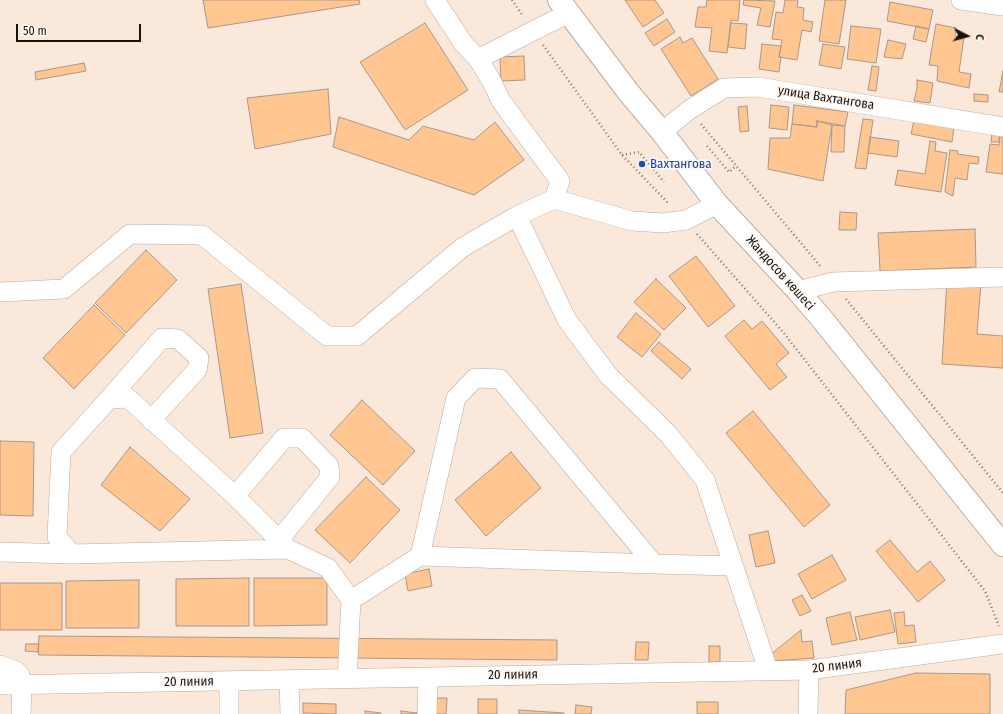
<!DOCTYPE html>
<meta charset="utf-8">
<style>
body{margin:0}
#map{position:relative;width:1003px;height:714px;overflow:hidden;background:#fae9da;font-family:"Fira Sans Condensed",sans-serif}
canvas{display:block}
.north{position:absolute;left:947px;top:16px;width:40px;height:40px;-webkit-text-stroke:3px #fff8f2;paint-order:stroke;rotate:96deg;font-size:11px;font-weight:700;line-height:16px;text-align:center;color:#19130e}
.north::after{content:'';display:block;margin:auto;width:14px;height:18px;background:#19130e;clip-path:polygon(50% 0,100% 100%,50% 72%,0 100%)}
.scale{position:absolute;left:16px;top:24px;width:125px;height:18px;box-sizing:border-box;border:2px solid #19130e;border-top:0;padding-left:5px;font-size:12px;line-height:14px;white-space:nowrap;color:#19130e;-webkit-text-stroke:3px #fff8f2;paint-order:stroke}
</style>
<div id="map">
<canvas width="1003" height="714"></canvas>
<div class="north">С</div>
<div class="scale">50 m</div>
</div>
<script>
const ctx = document.querySelector('canvas').getContext('2d');
ctx.lineJoin = 'round';
function paint(path, color) { ctx.fillStyle = color; ctx.fill(path, 'evenodd'); }
const toPath = rows => new Path2D(rows.map(r => 'M' + r).join(''));
function stroke(path, color, width, dash) { ctx.strokeStyle = color; ctx.lineWidth = width; ctx.lineCap = dash ? 'butt' : 'round'; ctx.setLineDash(dash || []); ctx.stroke(path); }
function label(font, color, halo, rows, align = 'center') {
  ctx.font = font + ' "Fira Sans Condensed",sans-serif'; ctx.lineWidth = 3.5; ctx.setLineDash([]); ctx.textBaseline = 'middle'; ctx.strokeStyle = halo; ctx.fillStyle = color; for (const [text, x, y, turn = 0] of rows) {
    ctx.save(); ctx.translate(x, y); ctx.rotate((+turn || 0) * Math.PI / 180); ctx.textAlign = isNaN(turn) ? turn : align; if (halo) ctx.strokeText(text, 0, 0); ctx.fillText(text, 0, 0); ctx.restore();
  }
}
const building = toPath([
 [203,0,359,0,360,4,208,28,203,0],
 [625,0,655,0,664,13,643,27,625,0],
 [707,0,740,0,738,21,731,20,727,53,709,51,712,28,695,27,698,7,706,7,707,0],
 [744,0,775,1,770,27,757,25,761,8,743,5,744,0],
 [785,0,798,0,797,7,804,8,803,20,813,22,811,32,802,30,797,60,779,57,782,40,772,39,776,12,783,13,785,0],
 [825,0,846,0,839,44,819,41,825,0],
 [890,2,933,10,929,29,887,21,890,2],
 [667,19,675,32,654,46,645,33,667,19],
 [425,23,468,90,405,130,360,62,425,23],
 [731,23,747,24,745,49,728,47,731,23],
 [936,24,956,28,955,36,964,37,959,72,971,74,969,88,937,81,938,66,929,65,936,24],
 [851,26,881,29,876,63,847,59,851,26],
 [916,26,929,29,926,42,913,39,916,26],
 [680,37,683,43,692,38,718,79,691,96,661,49,680,37],
 [888,40,906,44,902,59,884,57,888,40],
 [762,44,781,46,779,57,781,57,779,72,759,69,762,44],
 [823,44,845,47,841,69,819,65,823,44],
 [524,56,525,80,501,81,500,57,524,56],
 [84,63,86,71,36,80,35,72,84,63],
 [872,66,879,67,876,91,868,90,872,66],
 [1003,71,1003,92,999,92,1003,71],
 [917,80,933,83,930,103,914,101,917,88,917,80],
 [328,89,331,134,255,149,247,98,328,89],
 [974,94,988,95,988,102,974,101,974,94],
 [771,105,789,107,787,130,769,128,771,105],
 [794,105,848,112,845,126,817,121,817,127,792,124,794,105],
 [747,106,749,131,740,132,738,107,747,106],
 [339,117,409,140,423,126,474,140,495,122,524,160,474,195,333,147,339,117],
 [863,119,873,120,866,169,855,168,863,119],
 [914,120,954,127,952,142,911,134,914,120],
 [817,121,832,125,823,181,768,169,770,138,790,138,792,124,817,127,817,121],
 [832,125,845,126,844,152,831,152,832,125],
 [992,133,1000,133,999,142,991,142,992,133],
 [1000,136,1003,137,1003,174,986,172,990,144,999,145,1000,136],
 [870,137,899,141,897,157,868,153,870,137],
 [930,141,936,142,935,151,947,153,941,192,895,185,898,170,925,174,930,141],
 [950,150,958,151,957,154,979,157,978,164,969,163,967,180,955,178,953,196,945,192,950,150],
 [840,212,857,213,856,230,839,230,840,212],
 [975,229,976,267,880,271,878,233,975,229],
 [146,250,177,280,126,333,95,303,146,250],
 [696,256,735,306,708,327,669,276,696,256],
 [656,279,686,308,664,330,634,302,656,279],
 [947,280,981,282,977,334,1003,336,1003,368,942,364,947,280],
 [241,284,263,433,230,438,208,289,241,284],
 [94,305,125,335,74,389,43,358,94,305],
 [636,313,661,334,642,357,617,337,636,313],
 [744,320,752,329,762,321,789,353,776,364,787,377,770,390,725,336,744,320],
 [659,342,691,369,682,379,651,351,659,342],
 [362,400,415,451,383,485,330,435,362,400],
 [753,411,830,505,804,527,726,433,753,411],
 [0,441,34,442,33,516,0,515,0,441],
 [130,447,190,499,160,531,101,485,130,447],
 [511,452,541,488,486,536,455,500,511,452],
 [366,477,400,510,350,563,315,530,366,477],
 [768,531,775,563,756,567,749,535,768,531],
 [890,540,917,572,930,561,945,580,918,602,876,551,890,540],
 [832,555,846,580,812,599,798,574,832,555],
 [429,569,432,586,408,591,405,574,429,569],
 [249,578,249,626,176,626,176,579,249,578],
 [254,578,327,578,327,625,254,626,254,578],
 [139,580,139,628,66,628,66,581,139,580],
 [0,583,62,583,62,630,0,630,0,583],
 [802,595,811,611,800,616,792,600,802,595],
 [890,610,895,632,860,640,855,617,890,610],
 [850,612,857,640,832,645,826,618,850,612],
 [904,612,905,626,914,625,916,642,898,644,894,613,904,612],
 [801,630,802,642,812,641,814,658,772,661,770,655,801,630],
 [39,636,557,640,557,660,39,655,38,652,39,636],
 [636,642,649,642,648,660,635,660,636,642],
 [26,644,39,644,38,652,25,651,26,644],
 [709,646,720,646,720,662,709,662,709,646],
 [916,673,990,674,990,714,845,714,846,690,916,673],
 [434,698,447,698,446,714,433,714,434,698],
 [478,699,497,699,497,714,478,714,478,699],
 [697,702,718,702,718,714,697,714,697,702],
 [303,703,336,704,336,714,303,713,303,703],
 [576,705,592,707,591,714,575,714,576,705],
 [519,710,564,713,564,714,519,714,519,710],
 [365,711,381,713,381,714,365,714,365,711],
 [401,711,417,713,417,714,401,714,401,711]
]);
const path = toPath([
 [512,0,523,16],
 [543,45,622,155,669,204],
 [701,124,821,267],
 [707,146,729,172,736,166],
 [622,155,639,152,664,182],
 [697,234,783,332,985,591,999,626],
 [846,299,1003,493]
]);
const minor = toPath([
 [435,0,463,43,478,59,533,31,569,13],
 [961,0,1003,6],
 [662,132,689,110,724,88,758,87,1003,127],
 [554,199,632,221,663,223,686,220,717,204],
 [517,216,567,320,608,375,669,435,705,480,768,670],
 [798,291,833,282,1003,277],
 [0,292,64,289,130,234,202,235,327,336,357,336,463,247,517,216,554,199,560,181,501,101,492,82,478,59],
 [109,399,162,338,178,339,199,358,197,370,151,420],
 [235,496,284,438,302,438,329,466,330,477,279,540],
 [288,549,235,496,128,398,109,399,61,452,57,537,72,554,288,549,328,568,351,600,420,556,456,398,475,378,500,379,654,564],
 [0,552,72,554],
 [420,556,654,564,733,566],
 [0,665,16,671,20,675,22,685,21,714],
 [347,679,351,600],
 [289,680,290,714],
 [229,681,229,714],
 [0,685,809,670,1003,644],
 [427,714,428,677],
 [808,714,809,670]
]);
const major = toPath([
 [559,0,629,93,662,132,717,204,798,291,822,319,1003,545]
]);
const markers = [
 [642,164,4,"#1a4fb4"]
];
const streetNames = [
 ["улица Вахтангова",826,98,9],
 ["Жандосов көшесі",780,273,48],
 ["20 линия",837,666,-7],
 ["20 линия",513,675,-1],
 ["20 линия",189,682,-1]
];
const transitNames = [
 ["Вахтангова",650,164]
];
paint(building, '#ffc692');
stroke(building, '#a9988b', 1);
stroke(minor, '#bcac9e', 20);
stroke(major, '#bcac9e', 24);
stroke(path, '#82776d', 2.5, [1, 3]);
stroke(minor, '#fff', 19);
stroke(major, '#fff', 22);
for (const [x, y, r, color] of markers) { const dot = new Path2D(); dot.arc(x, y, r, 0, 2 * Math.PI); ctx.fillStyle = color; ctx.fill(dot); stroke(dot, '#fff8f2', 1.5); }
label('13px', '#19130e', '#fff8f2', streetNames);
label('13px', '#164399', '#fff8f2', transitNames, 'left');
</script>
